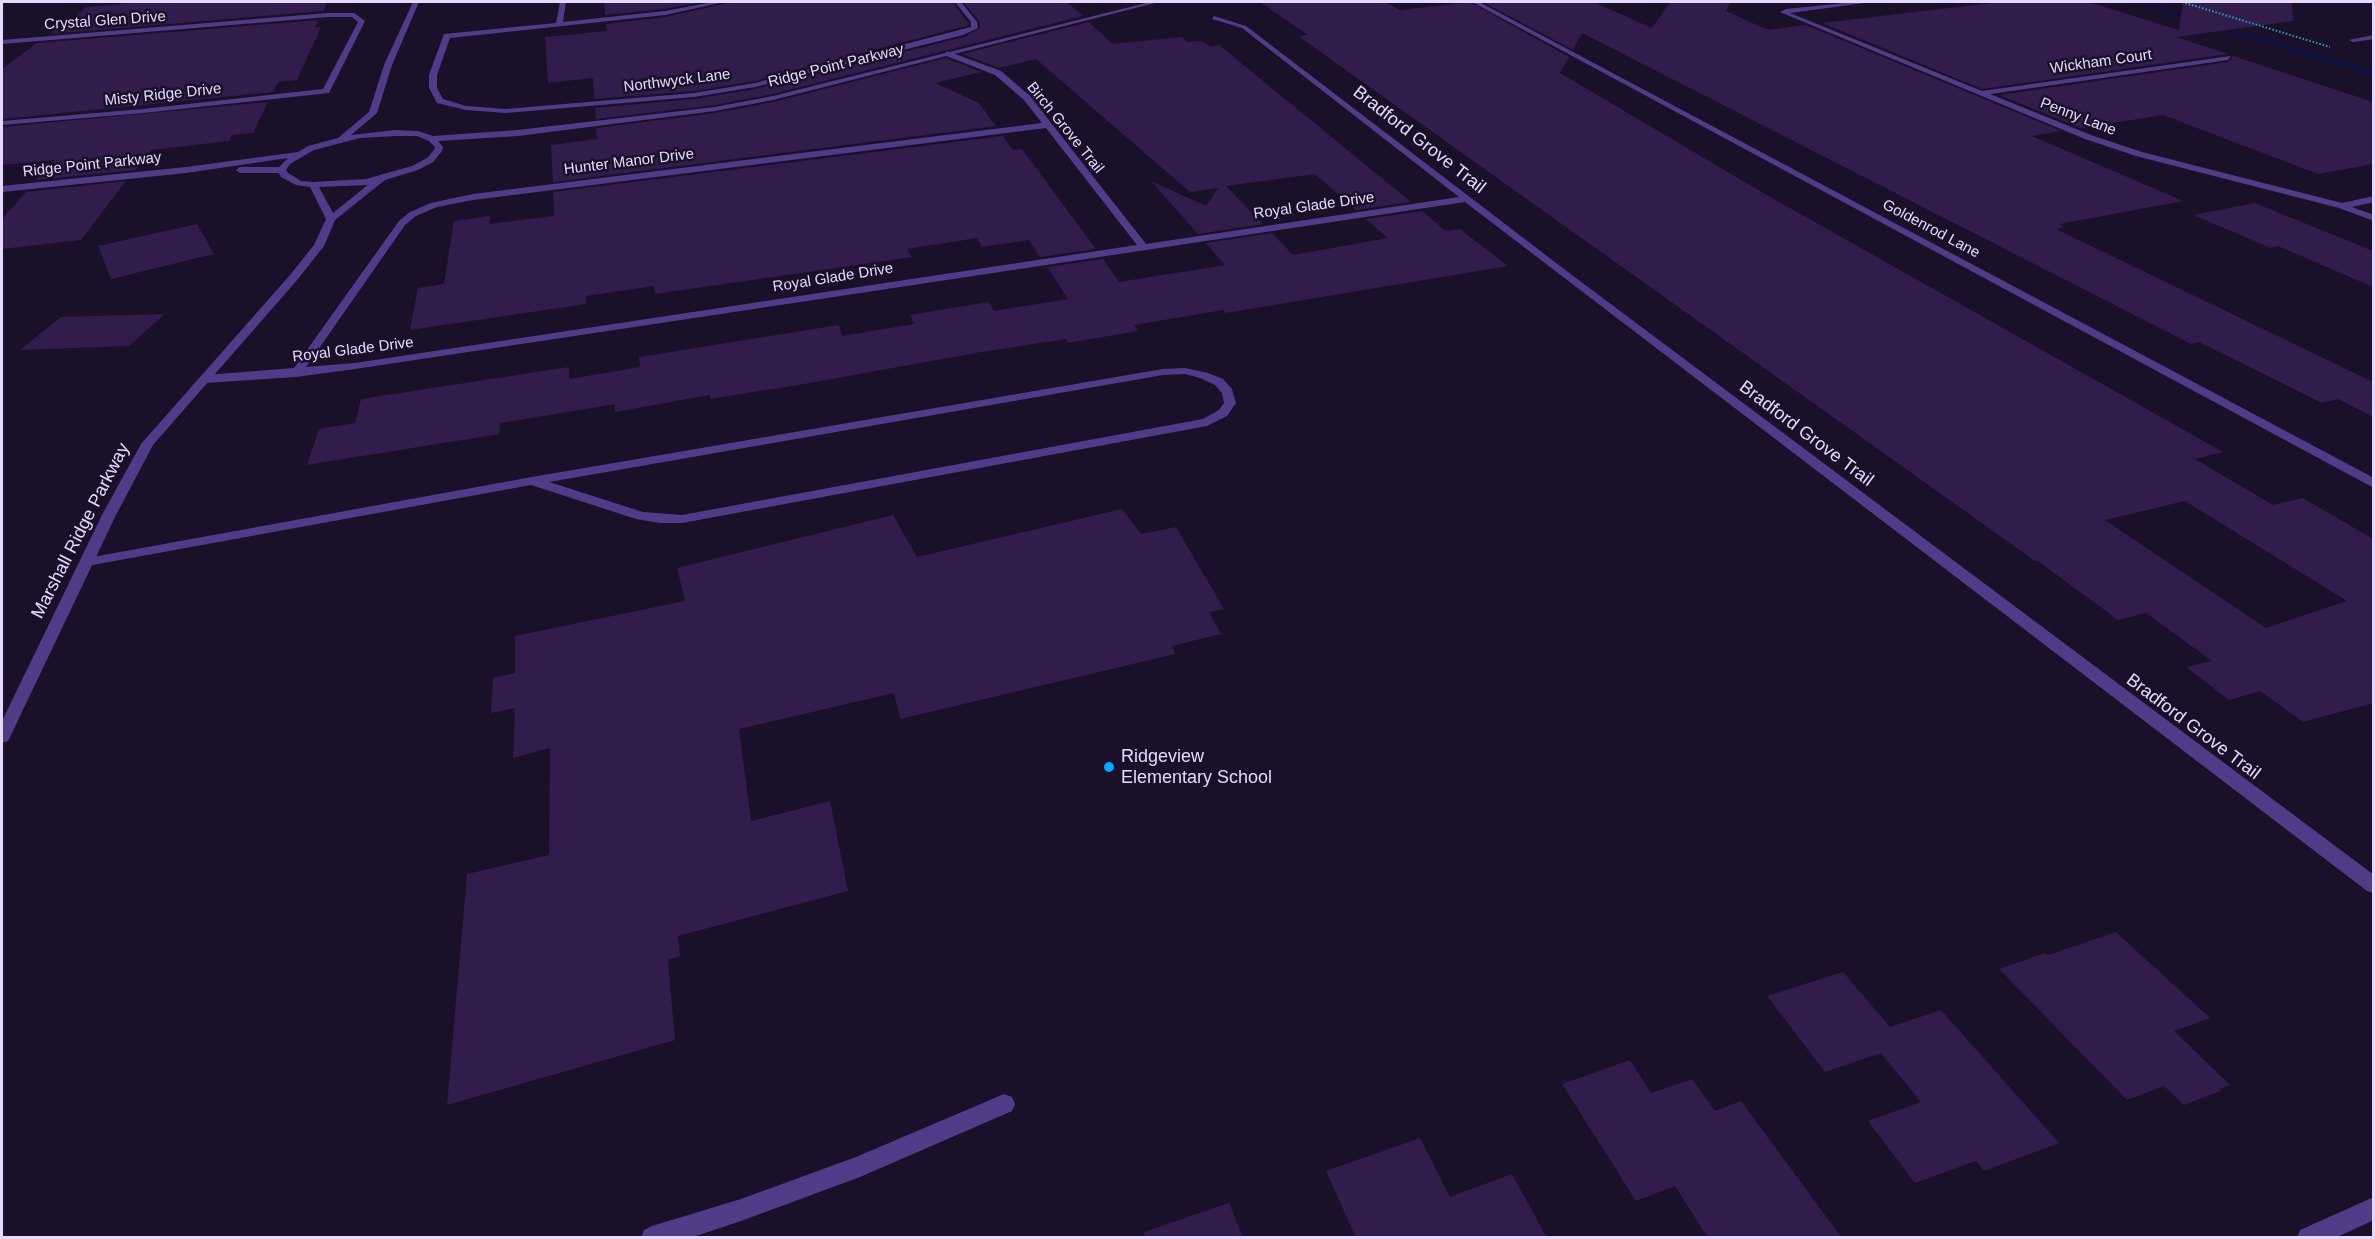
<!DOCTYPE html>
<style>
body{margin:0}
#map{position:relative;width:2375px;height:1239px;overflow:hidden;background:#1b1029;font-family:Helvetica,sans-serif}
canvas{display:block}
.frame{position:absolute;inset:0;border:3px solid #e6d8ff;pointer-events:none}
</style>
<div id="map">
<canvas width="2375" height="1239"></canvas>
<div class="frame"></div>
</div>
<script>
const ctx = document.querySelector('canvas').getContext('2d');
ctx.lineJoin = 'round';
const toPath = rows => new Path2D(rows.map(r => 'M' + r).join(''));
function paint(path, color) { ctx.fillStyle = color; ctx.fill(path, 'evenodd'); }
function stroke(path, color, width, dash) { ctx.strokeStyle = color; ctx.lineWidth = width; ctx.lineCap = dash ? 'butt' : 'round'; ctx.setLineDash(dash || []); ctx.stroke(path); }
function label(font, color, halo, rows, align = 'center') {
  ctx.font = font + ' Helvetica,sans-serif'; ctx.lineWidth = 5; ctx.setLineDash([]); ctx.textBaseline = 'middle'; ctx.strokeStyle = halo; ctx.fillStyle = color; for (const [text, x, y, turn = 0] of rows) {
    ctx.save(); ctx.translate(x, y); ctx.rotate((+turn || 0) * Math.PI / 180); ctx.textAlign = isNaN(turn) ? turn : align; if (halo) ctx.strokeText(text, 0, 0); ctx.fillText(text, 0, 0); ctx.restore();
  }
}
const stream = toPath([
 [2138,2,2145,2,2200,20,2195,21,2138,2],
 [2212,24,2374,71,2374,75,2212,26,2212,24]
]);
const building = toPath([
 [142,2,327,2,323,11,50,34,87,7],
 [604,2,703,2,665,9,605,15],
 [726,2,953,2,969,25,755,81,694,91,594,99,593,78,548,83,545,37,607,31,606,24,665,17,724,4],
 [963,2,1067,2,1083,16,773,94,715,105,596,119,595,108,694,99,756,89,964,37,980,28,979,21],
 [1260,2,1385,2,1400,10,1470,2,1569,57,1560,73,1765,194,2223,452,2195,459,2273,505,2303,498,2373,539,2373,703,2303,722,2260,691,2229,700,2186,667,2212,661,2146,613,2118,620,2038,561,2035,561,1298,36,1308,35],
 [2185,501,2347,601,2266,628,2105,520],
 [1483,2,1600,2,1598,4,1652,28,1670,2,1731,2,1726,11,1768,30,1806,25,2061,131,2032,136,2183,201,2060,224,2065,227,2056,229,2373,382,2373,417,2338,399,2322,403,2199,342,2191,344,1582,33,1573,50],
 [1999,2,2089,2,2179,30,2183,2,2292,2,2293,21,2176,37,2228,54,1982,89,1822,23],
 [319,20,315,27,321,27,297,80,278,82,273,92,2,119,2,69,37,43],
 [1089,22,1112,44,1182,37,1188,42,1202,41,1210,47,1219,45,1411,202,1356,210,1315,174,1226,186,1263,224,1198,234,1151,181,1206,206,1218,188,1190,192,1036,59,999,68,962,54],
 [2233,56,2373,102,2373,164,2318,174,2163,115,2081,128,1999,95,2228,62],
 [946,58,981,72,935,83,979,103,996,126,553,182,551,145,597,139,596,128,715,113,773,102],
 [268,102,253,133,232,135,229,141,151,150,135,170,36,180,55,160,2,165,2,127],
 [1003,136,1013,150,1022,149,1096,249,1040,257,1029,240,982,247,977,238,907,249,912,257,655,294,654,286,586,296,586,304,410,330,418,288,444,284,454,221,490,216,489,224,554,216,553,192],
 [126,181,81,240,2,249,2,219,26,192],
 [2255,203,2373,251,2373,287,2278,246,2271,248,2193,215],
 [1422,211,1446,231,1460,229,1508,266,1225,313,1223,310,1134,325,1138,331,1068,343,1066,339,981,352,804,384,710,399,710,395,615,412,615,404,500,423,499,434,307,465,319,429,355,423,361,399,569,367,569,379,640,367,639,357,839,325,842,336,914,324,910,315,989,302,994,311,1068,299,1047,267,1103,259,1119,282,1225,265,1206,243,1272,233,1293,255,1388,238,1366,219],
 [197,224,214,254,111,279,98,246],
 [165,314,129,346,20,350,61,317],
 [1122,509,1141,534,1176,527,1224,609,1209,612,1221,634,1172,646,1175,654,900,719,894,693,739,729,751,821,830,801,848,891,678,936,680,956,668,960,675,1040,447,1105,467,874,549,855,550,748,513,758,515,708,491,713,493,678,515,673,515,636,685,601,677,568,893,515,917,557],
 [2116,932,2210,1018,2174,1031,2230,1085,2219,1089,2221,1091,2184,1105,2164,1086,2127,1100,1999,969,2045,953,2048,955],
 [1843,972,1890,1027,1941,1010,2059,1143,1984,1171,1976,1161,1915,1183,1868,1121,1921,1102,1881,1053,1825,1072,1767,996],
 [1630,1060,1651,1093,1692,1079,1715,1111,1741,1101,1842,1238,1708,1238,1675,1186,1636,1201,1562,1084],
 [1420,1138,1450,1197,1512,1174,1547,1238,1356,1238,1326,1171],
 [1229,1203,1243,1238,1145,1238,1144,1232]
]);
const path = toPath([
 [2182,2,2330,47]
]);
const service = toPath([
 [1185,368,1208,373,1223,379,1232,389,1236,403,1227,416,1207,426,682,523,660,523,636,519,531,485,87,566,80,562,87,558,532,477,1163,369,1185,368],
 [1185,374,1200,378,1215,385,1222,393,1224,403,1219,410,1203,419,682,515,643,512,549,482,1163,375,1185,374],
 [1004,1094,1012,1097,1015,1104,1012,1111,860,1177,741,1221,690,1238,641,1238,644,1230,652,1226,741,1199,856,1157,1004,1094]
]);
const minor = toPath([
 [560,2,566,2,563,22,665,11,713,2,724,2,665,15,450,38,437,75,437,88,443,99,466,106,506,109,694,93,755,83,971,27,971,22,955,2,961,2,977,22,978,28,963,35,755,87,694,97,506,113,466,110,437,103,429,88,429,75,444,34,556,23,560,2],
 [1472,2,1479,2,2374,478,2374,488,1472,2],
 [1855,2,1872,2,1790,13,1982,91,2231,56,2228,60,1990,94,2091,135,2142,152,2342,203,2374,196,2374,202,2352,207,2374,215,2374,221,2339,208,2136,156,2085,139,1780,12,1786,9,1855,2],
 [328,13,354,13,365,21,329,93,143,113,2,125,2,121,143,109,323,89,358,22,352,17,328,17,2,44,2,40,328,13],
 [1214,16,1246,26,1564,269,2374,875,2374,893,2367,891,1465,202,355,369,296,377,205,383,199,379,205,375,294,368,399,221,410,212,431,203,473,194,1042,123,1024,100,995,75,944,55,947,51,1001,71,1030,96,1146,244,1459,197,1242,28,1212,19,1214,16],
 [1046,128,1137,245,355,363,306,367,405,225,416,216,437,207,473,200,1046,128],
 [2374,35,2374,39,2353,42,2349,40,2374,35],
 [2374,1197,2374,1220,2335,1238,2297,1238,2300,1230,2374,1197]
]);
const tertiary = toPath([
 [413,2,419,2,392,65,377,113,351,135,396,130,418,131,433,136,518,130,715,107,773,96,1150,2,1159,2,773,100,715,111,518,136,438,141,443,147,442,151,433,162,418,170,385,180,335,220,324,246,298,279,153,445,116,515,10,737,8,741,2,743,2,721,102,515,141,444,290,275,314,245,326,219,310,187,296,185,281,177,279,173,240,173,236,170,240,167,279,167,288,158,186,173,2,192,2,186,186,167,298,152,308,146,338,138,369,112,384,65,413,2],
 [396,136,417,136,429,141,435,147,434,150,427,158,412,166,366,179,313,182,301,181,288,173,286,170,290,164,314,150,360,138,396,136],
 [369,184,333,213,319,187,367,185,369,184]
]);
const markers = [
 [1109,767,6,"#04a8ff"]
];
const farStreetnames = [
 ["Crystal Glen Drive",105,21,-4],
 ["Wickham Court",2101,62,-8],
 ["Ridge Point Parkway",836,66,-14],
 ["Northwyck Lane",677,81,-7],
 ["Misty Ridge Drive",163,95,-6],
 ["Penny Lane",2078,117,21],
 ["Birch Grove Trail",1065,128,51],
 ["Hunter Manor Drive",629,162,-7],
 ["Ridge Point Parkway",92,165,-6],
 ["Royal Glade Drive",1314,206,-8],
 ["Goldenrod Lane",1931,229,28],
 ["Royal Glade Drive",833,278,-9],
 ["Royal Glade Drive",353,350,-7]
];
const streetNames = [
 ["Bradford Grove Trail",1419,140,38],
 ["Bradford Grove Trail",1806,434,37],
 ["Marshall Ridge Parkway",81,531,-63],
 ["Bradford Grove Trail",2193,727,37]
];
const poiNames = [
 ["Ridgeview",1121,757],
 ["Elementary School",1121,778]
];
paint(stream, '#0a1148');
paint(building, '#311c4b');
stroke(path, '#2fa2bd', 2, [1.5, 2]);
paint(service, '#513b89');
paint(minor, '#513b89');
paint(tertiary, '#513b89');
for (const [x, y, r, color] of markers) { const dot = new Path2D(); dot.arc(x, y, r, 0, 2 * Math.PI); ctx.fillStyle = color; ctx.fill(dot); stroke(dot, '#1b1029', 2); }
label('15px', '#e6d8ff', '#1b1029', farStreetnames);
label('18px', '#e6d8ff', '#1b1029', streetNames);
label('18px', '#e6d8ff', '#1b1029', poiNames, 'left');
</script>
